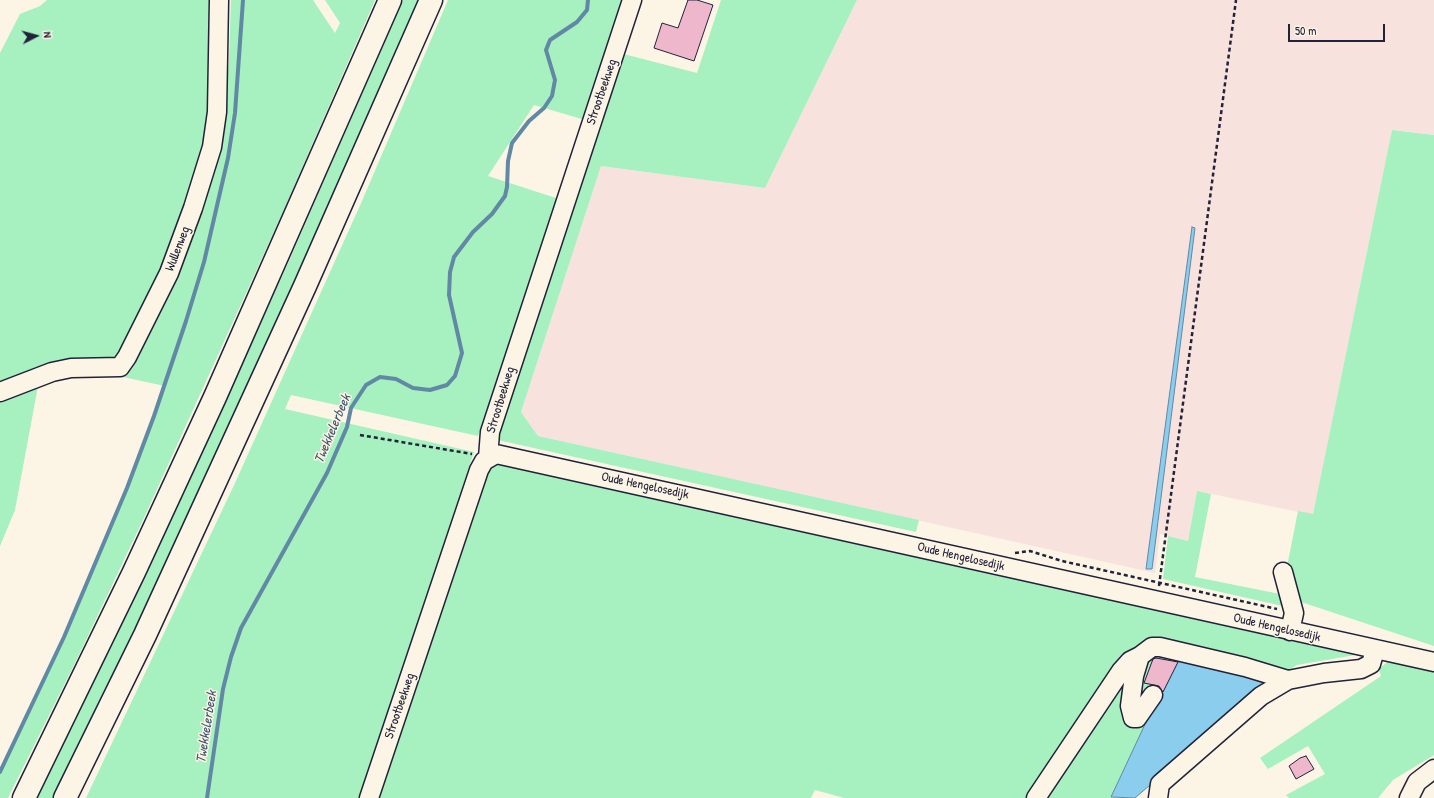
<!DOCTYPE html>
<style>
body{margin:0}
#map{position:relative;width:1434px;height:798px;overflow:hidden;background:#fcf5e5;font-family:"Patrick Hand",sans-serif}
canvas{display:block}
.north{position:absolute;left:16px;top:16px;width:40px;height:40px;-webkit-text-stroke:3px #fcf5e5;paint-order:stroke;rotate:84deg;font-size:11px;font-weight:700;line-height:16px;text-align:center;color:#22223b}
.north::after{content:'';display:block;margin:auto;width:14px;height:18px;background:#22223b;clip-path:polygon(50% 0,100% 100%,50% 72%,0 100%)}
.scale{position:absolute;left:1288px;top:24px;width:97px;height:18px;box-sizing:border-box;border:2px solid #22223b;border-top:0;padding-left:5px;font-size:12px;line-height:14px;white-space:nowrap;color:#22223b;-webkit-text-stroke:3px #fcf5e5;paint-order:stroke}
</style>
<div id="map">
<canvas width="1434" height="798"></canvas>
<div class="north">N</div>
<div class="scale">50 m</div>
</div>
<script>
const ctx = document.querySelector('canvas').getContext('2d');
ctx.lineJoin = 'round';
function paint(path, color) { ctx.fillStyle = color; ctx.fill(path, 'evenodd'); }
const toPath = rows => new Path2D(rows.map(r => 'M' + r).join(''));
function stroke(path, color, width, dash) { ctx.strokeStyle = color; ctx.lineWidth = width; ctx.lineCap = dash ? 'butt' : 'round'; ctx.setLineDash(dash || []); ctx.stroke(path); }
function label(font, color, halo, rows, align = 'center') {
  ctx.font = font + ' "Patrick Hand",sans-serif'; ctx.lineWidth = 3; ctx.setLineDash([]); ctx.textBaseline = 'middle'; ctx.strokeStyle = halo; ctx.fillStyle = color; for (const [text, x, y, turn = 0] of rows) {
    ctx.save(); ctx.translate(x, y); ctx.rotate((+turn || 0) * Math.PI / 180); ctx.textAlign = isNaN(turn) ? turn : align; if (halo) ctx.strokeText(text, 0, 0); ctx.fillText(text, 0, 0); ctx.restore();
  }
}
const built = toPath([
 [857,0,1434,0,1434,135,1392,130,1313,515,1197,491,1188,541,1160,534,1155,573,538,436,521,412,601,166,765,188]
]);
const green = toPath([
 [47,0,217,0,214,74,205,150,175,244,115,361,0,385,0,53,20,14,40,6],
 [231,0,313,0,335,33,340,23,325,0,375,0,282,214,143,520,76,661,8,798,0,798,0,772,64,637,127,488,165,386,123,377,148,327,223,114,229,61],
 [403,0,423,0,260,373,54,798,36,798,168,525,289,261],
 [448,0,623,0,595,82,585,120,534,105,488,176,559,199,478,436,291,395,285,409,474,452,359,798,86,798,235,483,362,201],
 [721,0,857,0,765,188,601,166,521,412,538,436,919,520,916,532,493,439,620,53,697,73],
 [1392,130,1434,135,1434,646,1298,601,1286,572,1298,511,1313,514],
 [38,386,15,510,0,546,0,401],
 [493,462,1367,653,1297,665,1269,682,1176,659,1111,798,844,798,815,790,811,798,376,798,483,475],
 [1197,491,1211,494,1195,577,1285,595,1287,607,1163,579,1168,536,1188,541],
 [1392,658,1434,668,1434,755,1393,780,1378,798,1289,798,1286,795,1325,774,1308,746,1268,769,1260,758,1381,676,1379,669]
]);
const water = toPath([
 [1192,227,1195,228,1152,569,1146,569,1192,227],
 [1176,658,1269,682,1135,798,1111,797,1176,658]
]);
const stream = toPath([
 [0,772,64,637,127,488,154,416,186,321,204,262,228,158,235,113,243,0],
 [207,798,223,689,231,657,241,628,327,473,347,427,351,408,366,385,380,377,396,379,413,388,430,390,447,385,455,376,462,353,449,295,450,272,454,257,473,232,492,214,505,196,507,187,508,161,512,143,529,121,544,108,552,96,555,80,546,50,550,40,577,22,587,10,588,0]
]);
const building = toPath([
 [688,0,697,0,713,5,694,61,654,48,662,23,678,28,688,0],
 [1156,658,1178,662,1163,692,1159,686,1144,683,1153,659,1156,658],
 [1306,756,1314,769,1296,779,1289,766,1300,758,1306,756]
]);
const path = toPath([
 [360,435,472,454],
 [1015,553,1030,551,1062,561,1277,609],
 [1159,586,1236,0]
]);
const minor = toPath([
 [0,392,52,372,71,368,120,367,127,357,169,273,193,208,212,147,217,112,219,0],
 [488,458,490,432,632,0],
 [1283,572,1294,613,1290,631],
 [1153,695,1137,718,1133,718,1130,706,1134,676,1140,656,1152,647,1160,647,1245,667,1288,680],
 [369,798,479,470,484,461,496,454,1434,662],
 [1036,798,1121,671,1130,661,1140,656],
 [1158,798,1160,784,1261,696,1288,680,1324,673,1361,669,1371,664,1375,650],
 [1409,798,1417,782,1434,769]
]);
const highway = toPath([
 [24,798,134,572,215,397,390,0],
 [65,798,145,635,305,286,431,0]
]);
const streetNames = [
 ["Strootbeekweg",602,92,-71],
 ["Wullenweg",178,249,-69],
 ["Strootbeekweg",501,400,-73],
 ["Oude Hengelosedijk",645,486,12],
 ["Oude Hengelosedijk",961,557,13],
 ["Oude Hengelosedijk",1277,628,13],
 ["Strootbeekweg",400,706,-71]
];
const waterNames = [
 ["Twekkelerbeek",333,429,-67],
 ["Twekkelerbeek",207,727,-81]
];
paint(built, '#f8e2dd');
paint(green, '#a7f0bf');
paint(water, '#8bcdec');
stroke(water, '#6189a5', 1);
stroke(stream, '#6189a5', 4);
paint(building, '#efb7cb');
stroke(building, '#22223b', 1);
stroke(minor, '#22223b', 21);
stroke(highway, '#22223b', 25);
stroke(path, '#22223b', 2.5, [4, 3]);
stroke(minor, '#fcf5e5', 18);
stroke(highway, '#fcf5e5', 22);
label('13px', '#22223b', '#fcf5e5', streetNames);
label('italic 14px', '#425570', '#fcf5e5', waterNames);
</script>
